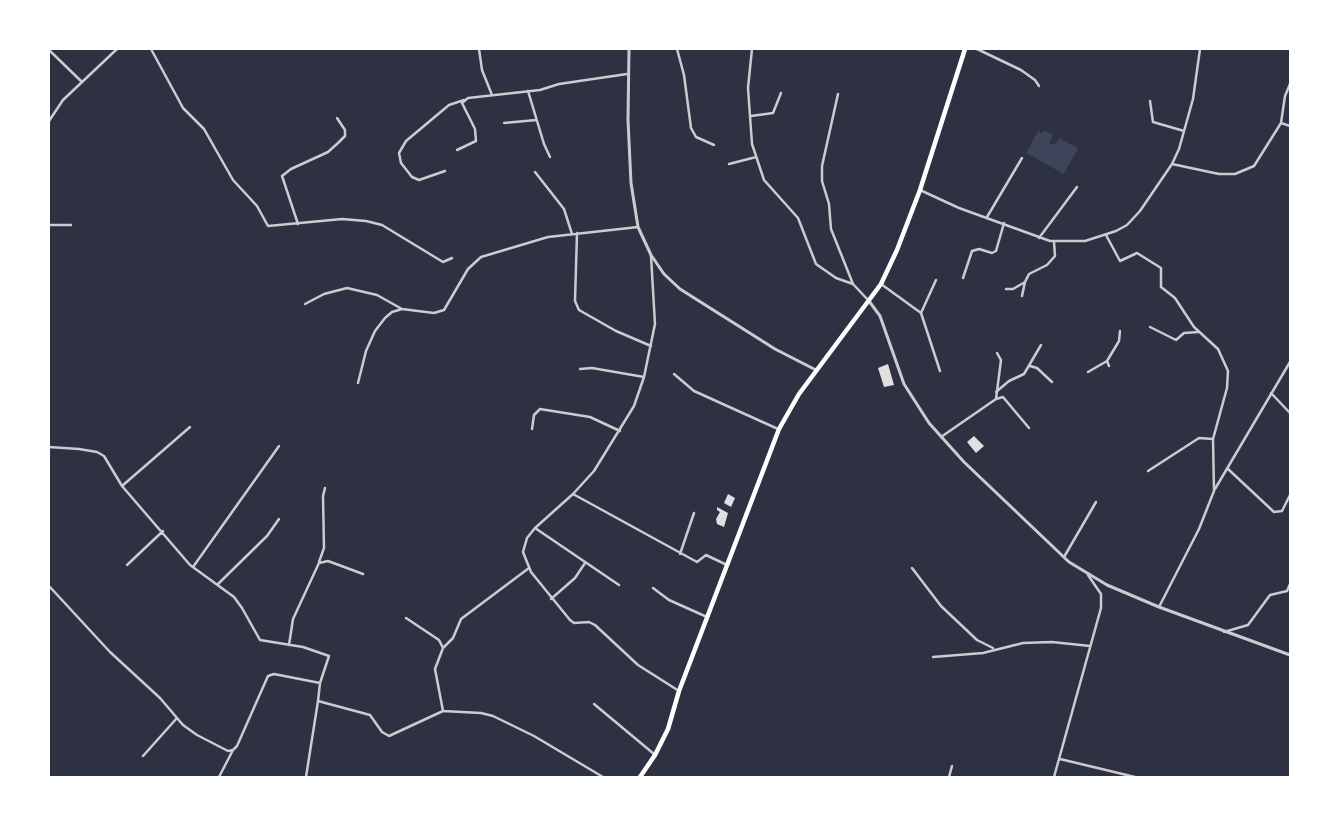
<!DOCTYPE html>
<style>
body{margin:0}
#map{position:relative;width:1339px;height:826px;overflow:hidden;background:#2d3142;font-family:Ubuntu,sans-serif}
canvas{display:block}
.frame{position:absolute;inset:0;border:50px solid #fff;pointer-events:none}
</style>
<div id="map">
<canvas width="1339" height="826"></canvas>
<div class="frame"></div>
</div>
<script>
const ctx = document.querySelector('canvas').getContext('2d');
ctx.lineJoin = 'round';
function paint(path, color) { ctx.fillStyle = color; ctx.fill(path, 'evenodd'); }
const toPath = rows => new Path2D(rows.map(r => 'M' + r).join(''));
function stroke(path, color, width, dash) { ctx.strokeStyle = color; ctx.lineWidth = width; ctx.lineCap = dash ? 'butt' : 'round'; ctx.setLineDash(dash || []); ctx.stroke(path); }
const green = toPath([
 [1044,130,1053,135,1049,143,1055,145,1059,138,1078,148,1064,174,1026,153,1038,131,1042,133]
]);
const building = toPath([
 [888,364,894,385,884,387,878,368],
 [974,436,984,446,976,453,967,442],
 [728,494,735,498,731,507,724,503],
 [717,507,728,513,724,527,717,524,716,519,720,512,717,510]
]);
const minor = toPath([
 [151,49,183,108,204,129,233,180,257,206,268,226,342,219,366,221,382,225,443,262,452,258],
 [479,49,482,70,492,95],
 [677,49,684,75,691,128,696,137,714,145],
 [752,49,748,88,752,144,764,180,798,218,816,264,836,278,853,284],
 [977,49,1021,70,1035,80,1039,86],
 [49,50,82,82],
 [528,91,544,144,550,157],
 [838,94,822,166,822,181,829,204,831,229,853,284,868,300],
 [1150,101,1153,122,1184,131],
 [751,116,773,113,781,93],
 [49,121,63,100,117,49],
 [504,123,536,120],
 [1281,123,1290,126],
 [457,150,476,141,475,129,462,103,468,98,540,90,559,84,627,74],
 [729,164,756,157],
 [1172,164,1219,174,1235,174,1254,166,1281,123,1285,96,1290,84],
 [445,171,419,180,412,177,401,163,399,153,406,141,449,105,464,100],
 [535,172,564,209,572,234],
 [920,190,959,208,1050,241,1085,241,1116,231,1127,225,1140,211,1172,164,1179,149,1193,99,1200,49],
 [987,217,1022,158],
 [298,224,282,176,291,169,328,152,338,143,345,136,345,130,337,118],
 [49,225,71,225],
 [577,233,575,301,579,310,616,331,651,346],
 [1106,235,1120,261,1137,253,1161,268,1161,287,1175,298,1194,327,1218,349,1228,371,1227,388,1213,439,1214,491,1199,529,1159,607],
 [1039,238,1077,187],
 [651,256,655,324,644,377,634,406,594,471,573,494,535,528,527,538,523,552,531,572,570,620,574,623,589,622,595,625,638,665,679,691],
 [963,278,972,251,979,249,992,253,996,251,1004,223],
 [881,284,921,313,940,371],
 [1006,289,1013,289,1025,282,1029,274,1047,265,1055,256,1054,242],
 [1022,296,1025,282],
 [305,304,324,294,347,288,377,295,402,309],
 [921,313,936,280],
 [1150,327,1176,340,1184,333,1198,332],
 [1030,366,1037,368,1052,382],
 [1109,366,1107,361,1119,341,1120,331],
 [580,369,592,368,644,377],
 [1088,372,1107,361],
 [674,374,694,391,778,429],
 [358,383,366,351,375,331,385,318,392,312,402,309,434,313,444,310,468,269,481,257,548,237,638,227],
 [996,392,1009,381,1024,374,1041,345],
 [1271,393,1290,413],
 [996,399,1001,360,997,353],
 [532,429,534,415,540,409,590,417,620,431],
 [941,437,996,399,1003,397,1029,428],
 [49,447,79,449,97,452,104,456,122,486,190,565,234,597,242,608,260,640,303,647,329,656,320,683,274,674,268,676,237,746,233,750,228,751,197,735,183,725,160,698,110,652,49,586],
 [1228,469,1274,512,1282,511,1290,495],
 [1148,471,1199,438,1213,439],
 [122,486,190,427],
 [1215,489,1290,362],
 [573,494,697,562,706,555,727,565],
 [535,528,619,585],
 [680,554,694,513],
 [1064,557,1096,502],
 [319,562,324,548,323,496,325,488],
 [127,565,163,531],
 [193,567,279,446],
 [912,568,941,606,977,640,993,648],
 [218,584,267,536,279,519],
 [653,588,669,600,707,617],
 [551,599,575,578,585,563],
 [406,618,439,640,443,648],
 [1224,632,1248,625,1270,595,1287,591,1290,584],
 [289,645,293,619,319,563,328,561,363,574],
 [933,657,983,653,1023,643,1052,642,1090,646],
 [320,683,318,701,370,715,382,732,389,736,443,711,481,713,493,716,534,736,603,777],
 [594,704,654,754],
 [443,711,435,669,443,648,453,638,461,619,529,568],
 [143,756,177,718],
 [1060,759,1135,777],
 [219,777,233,750],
 [306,777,318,701],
 [949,777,952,766],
 [1054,777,1101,608,1101,594,1088,575]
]);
const tertiary = toPath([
 [629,49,628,120,631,183,638,227,651,255,664,274,680,289,775,349,816,370],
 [869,301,880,316,904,384,929,423,964,462,1069,562,1107,585,1159,607,1290,655]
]);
const primary = toPath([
 [640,777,655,755,668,729,679,691,779,429,799,394,881,284,897,250,920,190,965,49]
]);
paint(green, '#3c4559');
paint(building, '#e0e0e3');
stroke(minor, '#caccd0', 2.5);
stroke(tertiary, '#caccd0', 3);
stroke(primary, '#fff', 4.5);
</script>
